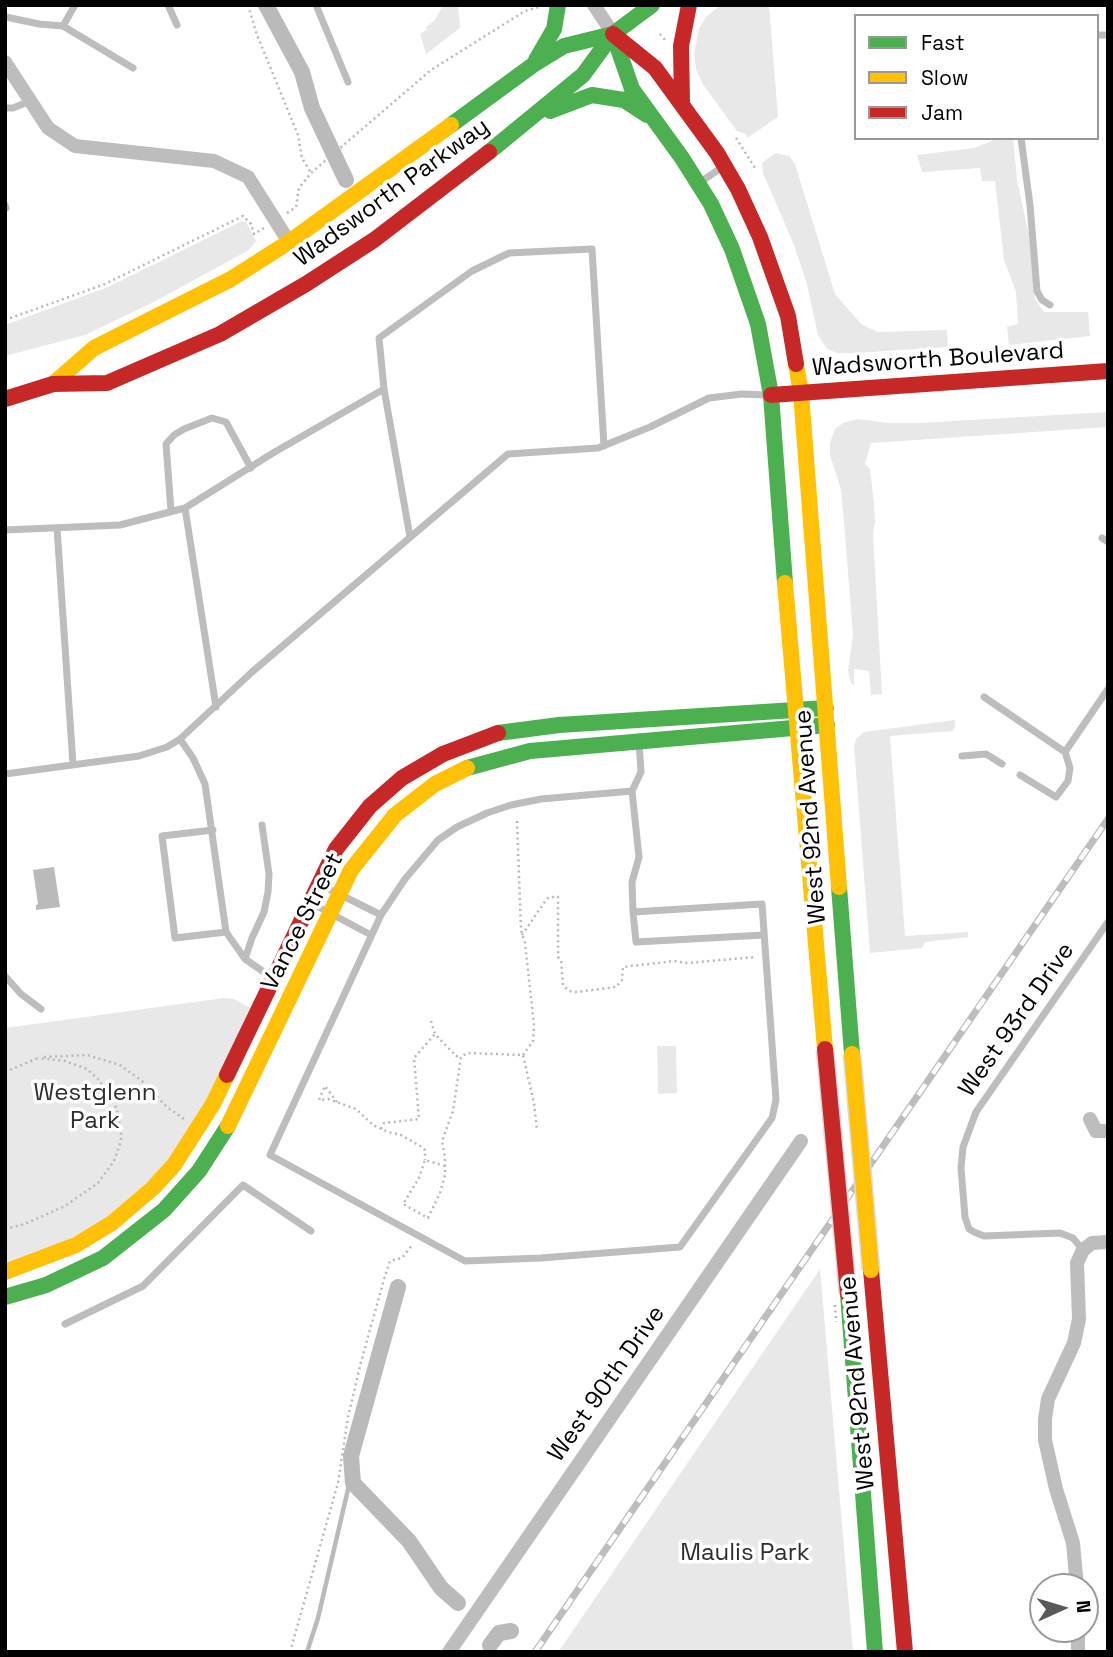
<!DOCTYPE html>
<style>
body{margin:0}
#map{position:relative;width:1113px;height:1657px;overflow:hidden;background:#fff;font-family:"Space Grotesk",sans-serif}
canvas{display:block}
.frame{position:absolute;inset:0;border:7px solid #000;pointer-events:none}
.legend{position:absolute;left:854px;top:14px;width:245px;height:126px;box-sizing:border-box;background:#fff;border:2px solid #999;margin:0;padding:9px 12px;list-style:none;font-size:21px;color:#000}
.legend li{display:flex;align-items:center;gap:14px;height:35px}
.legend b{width:35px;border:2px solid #999}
.north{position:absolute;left:1029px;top:1573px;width:70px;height:70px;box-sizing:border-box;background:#fff;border:2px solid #999;border-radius:50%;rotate:86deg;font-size:19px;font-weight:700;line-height:28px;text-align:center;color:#000}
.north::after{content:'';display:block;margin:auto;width:24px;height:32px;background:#595959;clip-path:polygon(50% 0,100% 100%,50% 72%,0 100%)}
</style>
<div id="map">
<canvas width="1113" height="1657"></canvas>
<div class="frame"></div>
<ul class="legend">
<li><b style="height:9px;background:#4caf50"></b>Fast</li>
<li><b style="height:9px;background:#ffc107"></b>Slow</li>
<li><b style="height:9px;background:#c62828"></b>Jam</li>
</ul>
<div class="north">N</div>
</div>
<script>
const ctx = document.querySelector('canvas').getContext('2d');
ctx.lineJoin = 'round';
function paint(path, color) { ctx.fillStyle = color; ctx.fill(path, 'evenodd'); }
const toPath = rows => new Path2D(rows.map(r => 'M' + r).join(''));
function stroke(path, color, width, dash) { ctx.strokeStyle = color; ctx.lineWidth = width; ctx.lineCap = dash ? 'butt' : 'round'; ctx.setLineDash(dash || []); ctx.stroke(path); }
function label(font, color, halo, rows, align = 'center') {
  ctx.font = font + ' "Space Grotesk",sans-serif'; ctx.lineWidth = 7; ctx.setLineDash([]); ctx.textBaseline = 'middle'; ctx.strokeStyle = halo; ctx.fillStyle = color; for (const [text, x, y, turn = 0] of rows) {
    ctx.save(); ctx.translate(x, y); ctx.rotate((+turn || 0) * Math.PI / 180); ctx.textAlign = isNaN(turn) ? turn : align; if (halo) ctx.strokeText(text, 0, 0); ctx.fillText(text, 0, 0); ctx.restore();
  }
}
const green = toPath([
 [443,5,458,5,460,28,426,54,420,34,427,30,426,27,435,20],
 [721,5,769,5,778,117,747,138,746,134,737,131,702,83,696,69,694,54,699,29,706,17],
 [999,138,1013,138,1017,180,1029,235,1035,299,1044,312,1088,312,1090,336,1009,345,1007,327,1018,324,1016,292,1004,260,995,181,982,181,980,168,922,172,917,155,974,148],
 [775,153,789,156,795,164,835,294,861,324,878,332,947,330,948,347,856,353,837,353,827,349,818,335,807,284,794,245,763,173,762,163],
 [242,221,246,222,256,241,249,250,152,303,85,335,5,356,5,325,108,287],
 [1108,412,1108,427,871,443,865,464,870,469,874,504,875,523,873,534,882,694,871,695,869,671,854,669,854,685,851,683,848,671,853,635,844,522,841,490,830,455,830,443,835,429,843,423,858,419,887,423,919,423],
 [955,720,955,727,952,731,890,736,905,936,968,932,968,937,925,942,922,948,870,953,854,746,856,739,864,732],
 [224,998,234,999,250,1008,206,1105,161,1170,101,1222,68,1240,5,1265,5,1028],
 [657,1046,676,1046,677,1093,658,1094],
 [820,1269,853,1652,560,1652,559,1651]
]);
const water = toPath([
 [54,867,60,907,36,910,36,905,38,904,33,870]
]);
const stream = toPath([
 [307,1652,318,1618,349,1485]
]);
const canal = toPath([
 [266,5,302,72,312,108,346,180],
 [398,1287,351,1456,353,1483,409,1541,441,1588,458,1603],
 [490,1645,499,1633,511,1631]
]);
const path = toPath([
 [248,5,257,35,298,135,302,158,311,173],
 [660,34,665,40],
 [736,138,755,168],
 [287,213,296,207,299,188,311,173,431,70,525,11,539,7],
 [5,320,105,284,243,216,251,224,254,234,264,228],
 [517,821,521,930,525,943,534,1025,533,1041,523,1055],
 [522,935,546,900,549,897,558,897,558,957,561,960,563,985,569,991,576,992,616,987,622,980,623,967,674,961,687,963,756,957],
 [431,1021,435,1034,456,1056,461,1057],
 [44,1057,87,1055,120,1065,142,1081,167,1107,184,1119],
 [5,1072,38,1058],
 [337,1102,325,1086,319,1100,328,1099,356,1109,373,1125,388,1132,401,1135,422,1147,425,1150,425,1160],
 [381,1129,384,1123,419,1119,414,1058,435,1034],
 [445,1166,425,1160,419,1178,403,1204,428,1218,440,1193,445,1175,445,1158,442,1141,453,1111,461,1057,467,1053,523,1055,534,1103,537,1130],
 [5,1229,25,1224,65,1206,98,1183,114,1161,121,1141,121,1133,117,1109,99,1080,87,1069,65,1061,38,1058],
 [290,1652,338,1483,348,1417,361,1362,385,1276,390,1261,402,1258,413,1244]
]);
const lane = toPath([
 [75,5,63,26,133,68],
 [168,5,177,25],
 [316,5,348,82],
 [6,17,39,24,63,26],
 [1097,35,1108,35],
 [5,108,13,108,30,101],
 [1021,138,1030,205,1037,291,1042,300,1050,305],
 [699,183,724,166],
 [5,205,6,208],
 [185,508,216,707],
 [171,511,166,444,174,435,184,429,212,418,226,422,251,468],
 [57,528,73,765],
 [5,530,120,525,185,508,273,453,384,389],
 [410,537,384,389,379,338,472,271,509,253,592,249,604,446],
 [1102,538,1108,542],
 [984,697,1065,752,1108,689],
 [180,739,193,758,205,784,226,932,245,959,271,977],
 [962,756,986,754,1002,764],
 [5,774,139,756,167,747,180,739,252,672,508,454,598,448,650,427,709,398,742,394,767,395],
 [1020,775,1056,797,1068,781,1070,768,1065,752],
 [632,791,639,857,632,882,633,912,762,904,776,1100,772,1118,680,1247,541,1258,465,1261,270,1155,381,915,405,879,438,840,457,827,487,813,511,805,541,799,632,791],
 [632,791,641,772,639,742],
 [213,830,162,836,175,938,226,932],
 [319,884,381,915],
 [313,904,371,935],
 [633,912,636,942,764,935],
 [245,959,252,938,264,912,268,892,269,874,262,825],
 [5,976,21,994,41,1009],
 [1083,1250,1073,1238,1060,1233,984,1236,974,1232,969,1229,965,1217,961,1168,963,1147,976,1112,1108,922],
 [65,1324,143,1286,243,1185,311,1231]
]);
const street = toPath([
 [594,5,613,34],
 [5,62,48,128,75,146,214,161,248,177,289,242],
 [1090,1119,1096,1131,1108,1131],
 [1077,1587,1073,1543,1056,1489,1045,1440,1045,1419,1048,1399,1074,1343,1079,1319,1077,1263,1083,1250,1092,1243,1108,1242],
 [1078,1629,1078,1652],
 [449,1652,801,1141]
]);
const fast = toPath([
 [613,34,632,89,682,158,711,204,732,249,758,324,771,395,785,583],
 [536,60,554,29,558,5],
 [550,111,592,95,624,100,647,115],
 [451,125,533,65,564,46,613,34],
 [489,152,583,75,613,34,652,5],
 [498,733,559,725,826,708],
 [467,768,530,751,827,725],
 [839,887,852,1054],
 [848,1294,875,1652],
 [5,1297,46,1285,103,1258,164,1210,199,1171,228,1126]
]);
const slow = toPath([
 [796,364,801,393,839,887],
 [53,384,94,348,231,279,289,242,451,125],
 [785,583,825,1049],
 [228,1126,351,870,395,815,435,784,467,768],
 [5,1272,76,1245,112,1223,153,1188,174,1165,213,1104,227,1075]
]);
const jam = toPath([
 [613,34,655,68,717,153,738,189,760,237,788,316,796,364],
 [682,104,681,46,689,5],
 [771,395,1108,371],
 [5,399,53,384,107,383,220,334,306,284,374,240,489,152],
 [227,1075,336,849,370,806,402,778,443,754,498,733],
 [871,1270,905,1652]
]);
const rail = toPath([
 [535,1652,1108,819]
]);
const pathBridge = toPath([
 [835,1305,836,1322]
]);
const slowBridge = toPath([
 [852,1054,871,1270]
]);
const jamBridge = toPath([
 [825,1049,848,1294]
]);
const streetNames = [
 ["Wadsworth Parkway",392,193,-36],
 ["Wadsworth Boulevard",938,360,-4],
 ["West 92nd Avenue",811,817,-94],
 ["Vance Street",303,922,-63],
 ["West 93rd Drive",1017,1020,-55],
 ["West 92nd Avenue",858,1383,-95],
 ["West 90th Drive",607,1384,-55]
];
const parkNames = [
 ["Westglenn",95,1093],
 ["Park",95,1121],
 ["Maulis Park",745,1553]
];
paint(green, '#e8e8e8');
paint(water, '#bababa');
stroke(stream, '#bababa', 4.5);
stroke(canal, '#bababa', 16);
stroke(path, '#b8b8b8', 2.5, [2, 3.5]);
stroke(lane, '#bdbdbd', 7);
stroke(street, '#bdbdbd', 14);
stroke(fast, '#4caf50', 16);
stroke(slow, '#ffc107', 16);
stroke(jam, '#c62828', 16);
stroke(rail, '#bdbdbd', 7);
stroke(rail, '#fff', 4.5, [13]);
stroke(slowBridge, '#dbdbdb', 19, []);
stroke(jamBridge, '#dbdbdb', 19, []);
stroke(pathBridge, '#b8b8b8', 2.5, [2, 3.5]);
stroke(slowBridge, '#ffc107', 16);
stroke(jamBridge, '#c62828', 16);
label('24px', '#000', '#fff', streetNames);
label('24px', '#2d2d2d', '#fff', parkNames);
</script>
